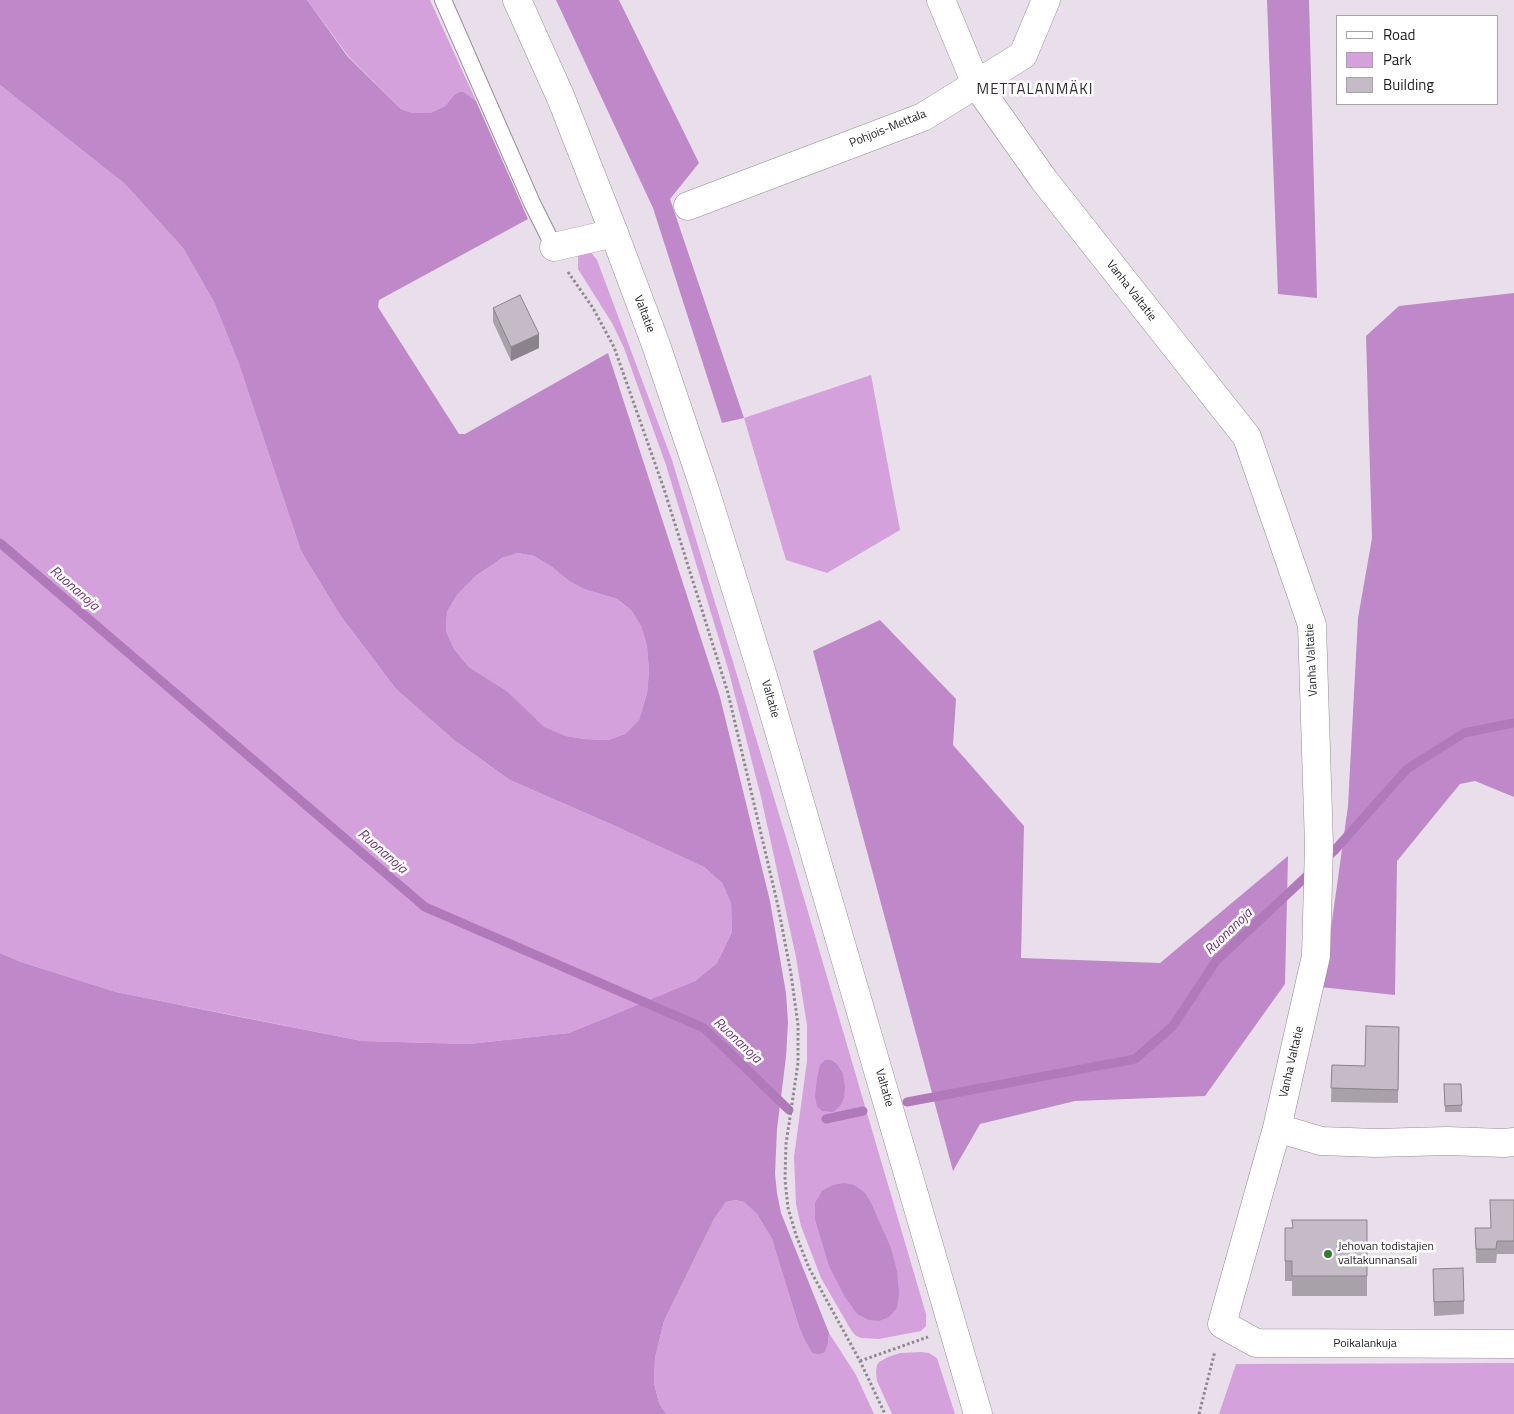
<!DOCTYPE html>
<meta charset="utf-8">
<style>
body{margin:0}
#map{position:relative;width:1514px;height:1414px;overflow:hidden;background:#e9dfea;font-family:"Titillium Web",sans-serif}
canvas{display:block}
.legend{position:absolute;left:1336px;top:15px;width:162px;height:90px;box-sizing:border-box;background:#fff;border:1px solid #a6a5a6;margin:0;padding:6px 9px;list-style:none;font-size:15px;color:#201d21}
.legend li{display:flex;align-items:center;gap:10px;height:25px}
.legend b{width:25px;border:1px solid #a6a5a6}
</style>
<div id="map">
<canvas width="1514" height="1414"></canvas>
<ul class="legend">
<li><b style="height:6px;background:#fff"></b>Road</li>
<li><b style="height:14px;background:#d4a1dc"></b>Park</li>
<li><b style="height:14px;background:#c5bbc6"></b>Building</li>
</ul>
</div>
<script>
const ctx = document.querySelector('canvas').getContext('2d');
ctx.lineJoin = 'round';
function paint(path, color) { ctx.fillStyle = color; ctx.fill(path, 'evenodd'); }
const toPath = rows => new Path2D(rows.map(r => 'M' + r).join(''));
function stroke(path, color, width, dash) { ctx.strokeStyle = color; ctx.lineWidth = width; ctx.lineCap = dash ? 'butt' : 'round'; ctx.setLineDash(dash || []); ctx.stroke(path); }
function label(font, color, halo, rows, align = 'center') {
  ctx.font = font + ' "Titillium Web",sans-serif'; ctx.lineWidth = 5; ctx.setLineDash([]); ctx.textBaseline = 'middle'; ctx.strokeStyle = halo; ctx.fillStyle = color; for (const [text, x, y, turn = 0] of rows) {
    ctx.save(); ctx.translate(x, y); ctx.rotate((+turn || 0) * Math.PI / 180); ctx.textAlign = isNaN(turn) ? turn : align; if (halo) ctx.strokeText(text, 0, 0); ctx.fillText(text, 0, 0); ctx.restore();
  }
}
const green = toPath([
 [307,0,430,0,476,101,464,92,454,95,445,106,430,113,412,113,401,109,349,57],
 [0,85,125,184,183,248,214,302,239,364,301,551,340,615,396,689,454,740,510,780,613,825,704,867,722,883,731,903,732,932,717,963,695,981,569,1033,469,1044,362,1041,116,992,21,962,0,953],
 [590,251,597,260,672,460,791,854,926,1314,926,1326,921,1331,879,1339,861,1338,855,1335,851,1330,821,1278,801,1226,796,1204,794,1157,807,1061,807,1025,796,957,761,797,729,672,666,465,624,348,612,323,578,269,578,255],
 [871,375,900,530,827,573,786,560,744,418],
 [518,553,534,556,552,567,569,581,584,589,617,599,631,610,641,626,647,646,649,672,647,693,639,720,625,734,608,740,586,739,566,736,543,727,507,691,469,667,454,649,446,631,447,612,457,595,477,575,502,558],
 [735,1200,744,1202,757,1214,772,1239,799,1327,812,1353,828,1344,829,1333,856,1375,874,1414,666,1414,659,1403,654,1383,655,1358,664,1321,714,1219,726,1202],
 [921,1352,929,1353,937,1358,955,1414,892,1414,877,1381,876,1372,877,1365,879,1362,888,1357,900,1353],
 [1514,1363,1514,1414,1219,1414,1236,1364]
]);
const forest = toPath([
 [0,0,307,0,348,57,401,109,412,113,430,113,445,106,454,95,460,92,464,92,476,101,528,219,379,300,378,307,459,434,465,434,608,353,720,697,770,901,786,993,788,1022,786,1057,777,1129,775,1174,777,1193,781,1213,829,1333,828,1344,824,1353,818,1354,812,1353,805,1340,799,1327,772,1239,757,1214,744,1202,735,1200,726,1202,714,1219,664,1321,655,1358,654,1383,659,1403,666,1414,0,1414,0,953,21,962,116,992,230,1015,362,1041,469,1044,569,1033,695,981,717,963,732,932,731,903,722,883,704,867,613,825,510,780,454,740,396,689,340,615,301,551,239,364,214,302,183,248,125,184,0,85],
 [518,553,534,556,552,567,569,581,584,589,617,599,631,610,641,626,647,646,649,672,647,693,639,720,625,734,608,740,585,739,566,736,544,727,507,691,469,667,454,649,446,631,447,612,457,595,477,575,502,558],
 [556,0,619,0,699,163,670,199,744,418,722,423,653,208],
 [1267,0,1309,0,1317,298,1278,294],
 [1514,293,1514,797,1475,781,1460,784,1397,861,1395,995,1320,987,1328,950,1348,806,1358,618,1372,538,1366,336,1399,306],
 [880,620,956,699,953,745,1024,826,1021,958,1160,963,1288,856,1285,984,1205,1096,1075,1101,980,1124,953,1171,813,651],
 [825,1060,831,1060,837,1064,843,1074,845,1087,844,1098,840,1106,833,1112,822,1111,817,1106,815,1096,817,1078,820,1065],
 [844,1183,854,1185,865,1193,871,1203,891,1248,897,1271,899,1293,897,1308,889,1317,879,1321,869,1320,857,1314,845,1297,829,1266,815,1219,815,1203,822,1191,833,1185]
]);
const stream = toPath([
 [0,543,425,907,704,1028,789,1110],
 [1324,860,1334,851,1407,769,1464,733,1514,723],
 [907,1102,1135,1059,1173,1026,1216,961,1312,871],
 [826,1119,863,1111]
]);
const path = toPath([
 [568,272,593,308,614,347,664,489,728,693,778,906,791,974,798,1025,798,1063,786,1144,785,1180,788,1208,796,1235,809,1268,860,1361,885,1414],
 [860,1361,928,1337],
 [1199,1414,1215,1351]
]);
const service = toPath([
 [443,0,532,203,554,247]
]);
const minor = toPath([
 [941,0,976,84,1044,180,1247,437,1312,625,1319,845,1316,956,1277,1128,1222,1324,1256,1343,1514,1344],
 [688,206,923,117,1023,55,1046,0],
 [554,247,614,233],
 [1277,1128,1321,1141,1376,1143,1447,1141,1504,1143,1514,1142]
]);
const trunk = toPath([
 [517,0,561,98,614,233,656,345,705,490,763,676,978,1414]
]);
const wall = toPath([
 [493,308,539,348,511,361,493,322],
 [1399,1040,1398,1103,1331,1102,1332,1065,1365,1066],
 [1444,1084,1461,1084,1462,1112,1445,1112],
 [1514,1200,1514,1254,1497,1254,1496,1263,1476,1263,1475,1228,1491,1228],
 [1367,1220,1367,1296,1292,1296,1292,1281,1285,1281,1285,1228,1292,1228],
 [1433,1269,1464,1301,1464,1314,1434,1316]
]);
const shadedWall = toPath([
 [539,334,539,348,511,361,511,347]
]);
const building = toPath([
 [520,295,539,334,511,347,493,308,520,295],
 [1366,1026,1399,1027,1398,1090,1331,1088,1332,1065,1365,1066,1366,1026],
 [1444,1084,1461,1084,1462,1105,1445,1106,1444,1084],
 [1490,1200,1514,1200,1514,1241,1497,1241,1496,1249,1476,1249,1475,1228,1491,1228,1490,1200],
 [1292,1220,1367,1220,1367,1276,1292,1276,1292,1261,1285,1261,1285,1228,1293,1228,1292,1220],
 [1463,1268,1464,1301,1434,1302,1433,1269,1463,1268]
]);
const markers = [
 [1328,1254,5,"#307e27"]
];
const streetNames = [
 ["Pohjois-Mettala",888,129,-22],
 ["Vanha Valtatie",1131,291,52],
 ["Valtatie",644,314,69],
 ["Vanha Valtatie",1312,660,-93],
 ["Valtatie",770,699,74],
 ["Vanha Valtatie",1292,1062,-77],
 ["Valtatie",884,1088,74],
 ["Poikalankuja",1365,1344]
];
const poiNames = [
 ["Jehovan todistajien",1338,1247],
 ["valtakunnansali",1338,1261]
];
const waterNames = [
 ["Ruonanoja",74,589,41],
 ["Ruonanoja",382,852,41],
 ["Ruonanoja",1229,932,-44],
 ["Ruonanoja",737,1041,43]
];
const quarterNames = [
 ["METTALANMÄKI",1035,90]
];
paint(green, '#d4a1dc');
paint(forest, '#bf88c9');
stroke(stream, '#b07aba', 9);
stroke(service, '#958c97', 18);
stroke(minor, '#958c97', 29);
stroke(trunk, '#958c97', 29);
stroke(path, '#8f8890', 3, [2.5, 2.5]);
stroke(service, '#fff', 16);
stroke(minor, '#fff', 28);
stroke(trunk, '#fff', 28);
paint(wall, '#a9a1aa');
paint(shadedWall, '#8a838b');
paint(building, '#c5bbc6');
stroke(building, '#8a838b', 1);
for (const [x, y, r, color] of markers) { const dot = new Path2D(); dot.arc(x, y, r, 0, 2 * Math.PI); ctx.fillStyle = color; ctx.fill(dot); stroke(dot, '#fff', 2); }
label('12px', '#201d21', '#fff', streetNames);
label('12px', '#201d21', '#fff', poiNames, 'left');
label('italic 14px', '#763382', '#fff', waterNames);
ctx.letterSpacing = '1px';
label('15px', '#342c35', '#fff', quarterNames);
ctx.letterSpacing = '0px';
</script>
